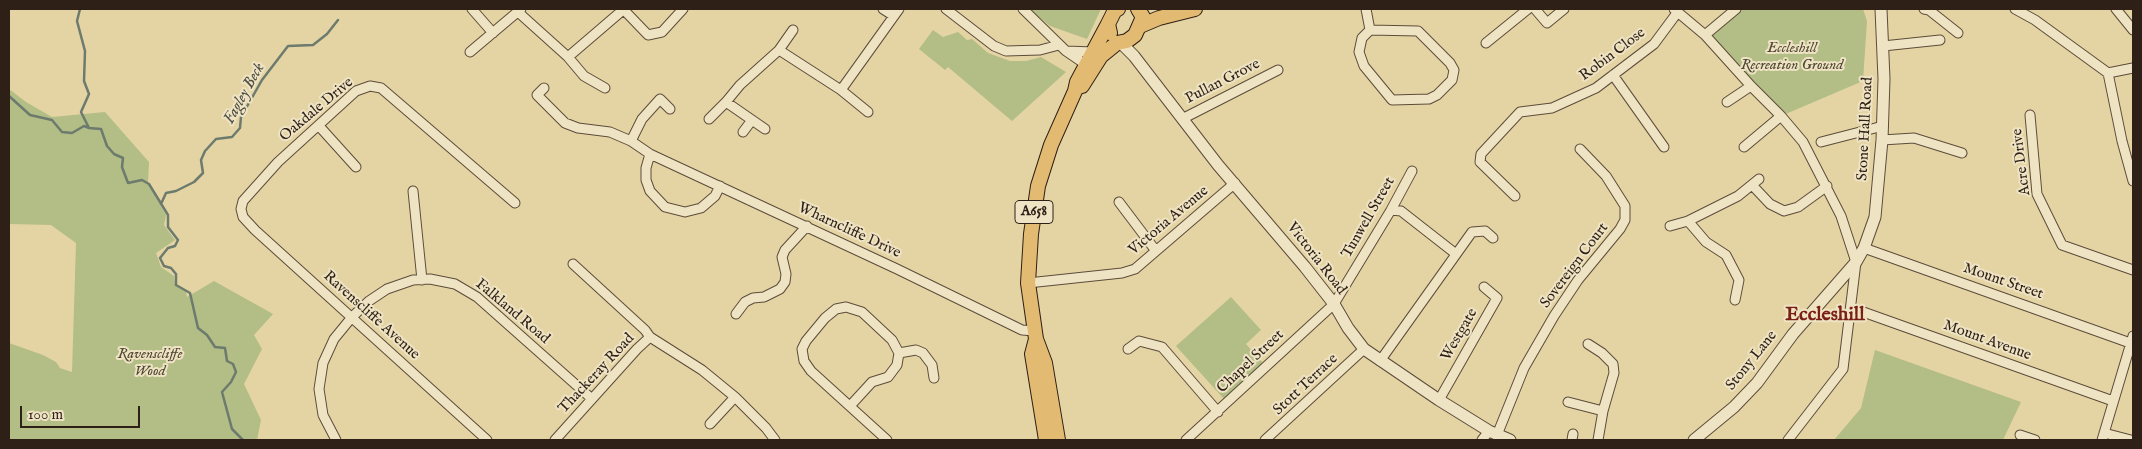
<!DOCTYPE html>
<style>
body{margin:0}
#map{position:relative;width:2142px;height:449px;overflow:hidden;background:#e5d4a3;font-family:"IM FELL English",serif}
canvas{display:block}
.frame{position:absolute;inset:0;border:10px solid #2e1f17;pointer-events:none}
.scale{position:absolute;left:20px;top:406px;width:120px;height:22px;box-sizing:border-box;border:2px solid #2e1f17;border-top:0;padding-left:6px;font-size:15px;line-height:18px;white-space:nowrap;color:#2e1f17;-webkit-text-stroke:4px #eee3c3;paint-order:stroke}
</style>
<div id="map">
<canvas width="2142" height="449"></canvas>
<div class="frame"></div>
<div class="scale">100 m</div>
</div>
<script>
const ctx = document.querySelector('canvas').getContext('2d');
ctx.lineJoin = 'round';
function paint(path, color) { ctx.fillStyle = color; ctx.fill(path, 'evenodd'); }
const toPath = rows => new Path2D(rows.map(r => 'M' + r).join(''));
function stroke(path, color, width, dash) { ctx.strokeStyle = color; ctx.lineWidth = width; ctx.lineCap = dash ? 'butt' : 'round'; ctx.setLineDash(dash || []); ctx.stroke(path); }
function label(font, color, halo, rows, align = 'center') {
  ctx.font = font + ' "IM FELL English",serif'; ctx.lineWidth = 4; ctx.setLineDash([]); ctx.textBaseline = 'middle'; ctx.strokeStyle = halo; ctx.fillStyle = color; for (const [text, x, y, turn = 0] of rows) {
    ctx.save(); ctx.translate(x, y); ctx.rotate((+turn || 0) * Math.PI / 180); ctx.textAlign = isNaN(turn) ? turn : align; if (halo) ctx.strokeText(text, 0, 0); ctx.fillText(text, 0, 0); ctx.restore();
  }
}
const green = toPath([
 [1029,9,1101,9,1087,39,1050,26],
 [1736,9,1863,9,1867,21,1863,81,1781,116,1705,35],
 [933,30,943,37,958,32,967,40,972,39,988,53,1010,61,1026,61,1041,57,1066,72,1012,121,948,67,945,70,919,49],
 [9,89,26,102,52,117,105,112,149,162,148,183,166,215,164,225,175,240,156,253,161,267,174,276,175,285,186,292,187,297,214,281,273,314,254,335,262,349,244,384,261,420,257,440,9,440,9,343,43,355,56,362,60,368,72,372,76,243,51,225,9,224],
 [1231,297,1261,330,1246,344,1263,363,1224,399,1176,346],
 [1875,350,2021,402,2003,440,1834,440,1861,408]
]);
const stream = toPath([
 [80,9,77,21,85,51,84,81,89,94,81,112,89,128,101,129,107,146,114,154,123,158,122,167,128,183,142,180,149,184,168,215,168,227,178,240,175,246,168,248,160,258,164,266,171,268,176,274,176,285,190,293,198,328,207,335,215,347,225,348,227,361,233,364,236,372,231,382,222,392,232,429,243,440],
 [9,96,30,115,52,120,62,132,72,133,84,126,89,128],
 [161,204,166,193,176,191,194,182,203,173,201,160,205,151,216,139,232,137,240,128,241,117,262,80,288,46,313,45,327,34,338,20]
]);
const minor = toPath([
 [472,9,493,33],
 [623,9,648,35,662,32,683,9],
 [883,9,894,16],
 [946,9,994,46,1006,51,1040,50,1059,45],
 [1023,9,1066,51,1085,64,1091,65],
 [1366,9,1370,30],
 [1535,9,1547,23,1564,9],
 [1674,9,1705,35,1751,86,1781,116,1803,142,1841,216,1856,262,1843,369,1788,440],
 [1924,9,1929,10,1958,33],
 [2015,9,2035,20,2108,73,2133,68],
 [2116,9,2133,30],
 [518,12,568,57,584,76,605,88],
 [1370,30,1418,31,1450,63,1454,70,1452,80,1437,95,1429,99,1392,100,1364,66,1359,52,1362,38,1370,30],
 [1705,35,1736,9],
 [1486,43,1528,9],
 [1883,46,1940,40],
 [779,50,841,90,868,112],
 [1067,51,1093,52],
 [470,52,521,9],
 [568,57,624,9],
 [2108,73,2122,141,2133,181],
 [1613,75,1664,147],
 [544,88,537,95,565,123,578,128,610,132,631,141,650,154,897,269,1022,330,1035,331],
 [841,90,899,9],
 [726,102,740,85,779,50,793,30],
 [1727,102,1751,86],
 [2030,115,2037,194,2062,245,2133,270],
 [709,119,726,102,752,120],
 [1182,119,1278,70],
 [319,126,356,167],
 [743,132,752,120,765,129],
 [1882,140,1914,138,1962,153],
 [631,141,642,119,660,99,670,109],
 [1821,142,1883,126],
 [1744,147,1781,116],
 [650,154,646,168,646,180,650,191,665,207,685,212,701,208,715,196,720,186],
 [1753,186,1770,204,1784,211,1798,207,1827,186],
 [413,191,422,280],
 [1515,196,1480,162,1481,154,1520,112,1552,108,1596,88,1654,44,1677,13],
 [1119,202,1156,251],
 [1391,210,1401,211,1456,254],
 [1688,221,1706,242,1726,255,1739,280,1735,300],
 [1670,226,1688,221,1738,196,1759,179],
 [1864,248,2133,344],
 [573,264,645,330,650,337],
 [1028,283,1122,273,1135,269,1235,183],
 [1852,308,2113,401],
 [736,314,745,302,753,298,764,297,780,289,785,282,786,274,782,257,785,250,807,226],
 [1588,344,1602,353,1613,364,1614,373,1603,411,1598,440],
 [1128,349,1139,341,1162,347,1218,412],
 [899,353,916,350,923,353,932,365,934,378],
 [1380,361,1472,232,1485,231,1493,238],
 [1439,400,1497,298,1484,287],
 [1568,402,1603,411],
 [850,406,872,382,888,377,897,365,899,353,892,340,862,312,846,307,836,309,825,318,806,341,802,349,804,361,811,371,887,440],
 [710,424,735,397],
 [2104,433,2131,440],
 [1497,435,1524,368,1554,316,1578,280,1620,229,1625,220,1625,206,1606,176,1580,149],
 [2020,435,2035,440],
 [336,440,323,415,319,389,323,363,334,339,352,317,369,301,387,289,413,280,430,279,455,284,477,297,592,399],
 [487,440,255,230,243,217,241,209,243,201,278,162,356,91,370,86,381,88,515,203],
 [555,440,637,349,650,337,702,370,735,397,766,428,775,440],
 [1186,440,1334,304,1391,210,1412,171],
 [1265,440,1364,349],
 [1482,440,1489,431],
 [1572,440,1573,434],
 [2102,440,2133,336]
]);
const tertiary = toPath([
 [1122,44,1134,56,1218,165,1305,267,1334,304,1348,328,1364,349,1439,400,1489,431,1510,440],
 [1694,440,1734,407,1757,383,1793,334,1856,262,1864,248,1875,217,1882,140,1884,79,1881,9]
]);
const primary = toPath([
 [1140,26,1159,18,1195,9]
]);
const trunk = toPath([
 [1110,33,1108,24,1115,10,1118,9],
 [1082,86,1101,56,1117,43,1127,41,1135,35,1143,17,1138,9],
 [1036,339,1032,354,1046,440],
 [1058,440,1045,363,1036,339,1028,283,1031,234,1038,186,1051,145,1075,91,1077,82,1108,24]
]);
const shields = [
 [1034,212,38]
];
const shieldNames = [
 ["A658",1034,212]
];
const parkNames = [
 ["Eccleshill",1792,49],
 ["Recreation Ground",1792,66],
 ["Ravenscliffe",150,355],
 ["Wood",150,372]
];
const streetNames = [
 ["Robin Close",1613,55,-37],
 ["Pullan Grove",1223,82,-27],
 ["Oakdale Drive",317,110,-40],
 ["Stone Hall Road",1866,129,-87],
 ["Acre Drive",2022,162,-97],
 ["Tunwell Street",1369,218,-60],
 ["Victoria Avenue",1169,221,-40],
 ["Wharncliffe Drive",849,231,25],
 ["Victoria Road",1316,259,52],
 ["Sovereign Court",1575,266,-53],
 ["Mount Street",2003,282,19],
 ["Falkland Road",512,312,40],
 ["Ravenscliffe Avenue",371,316,42],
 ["Westgate",1460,335,-60],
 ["Mount Avenue",1987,341,20],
 ["Stony Lane",1752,361,-51],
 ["Chapel Street",1251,362,-43],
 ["Thackeray Road",597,374,-47],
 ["Stott Terrace",1306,385,-43]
];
const waterNames = [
 ["Fagley Beck",245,94,-61]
];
const districtNames = [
 ["Eccleshill",1825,316]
];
paint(green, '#b3bd86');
stroke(stream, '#6c7b6d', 2.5);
stroke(minor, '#5c4c3a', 11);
stroke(tertiary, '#5c4c3a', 13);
stroke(primary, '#2e1f17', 16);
stroke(trunk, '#2e1f17', 16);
stroke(minor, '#eee3c3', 9);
stroke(tertiary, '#eee3c3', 11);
stroke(primary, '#e2ba72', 14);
stroke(trunk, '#e2ba72', 14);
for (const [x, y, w] of shields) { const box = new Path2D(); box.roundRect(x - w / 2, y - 11.5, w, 23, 4); ctx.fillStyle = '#eee3c3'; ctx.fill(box); stroke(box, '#2e1f17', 1); }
label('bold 14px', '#2e1f17', null, shieldNames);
label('italic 15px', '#4f4633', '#eee3c3', parkNames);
label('15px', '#2e1f17', '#eee3c3', streetNames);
label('italic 16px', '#4d4d42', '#eee3c3', waterNames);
label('bold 20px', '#7a1f14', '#eee3c3', districtNames);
</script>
